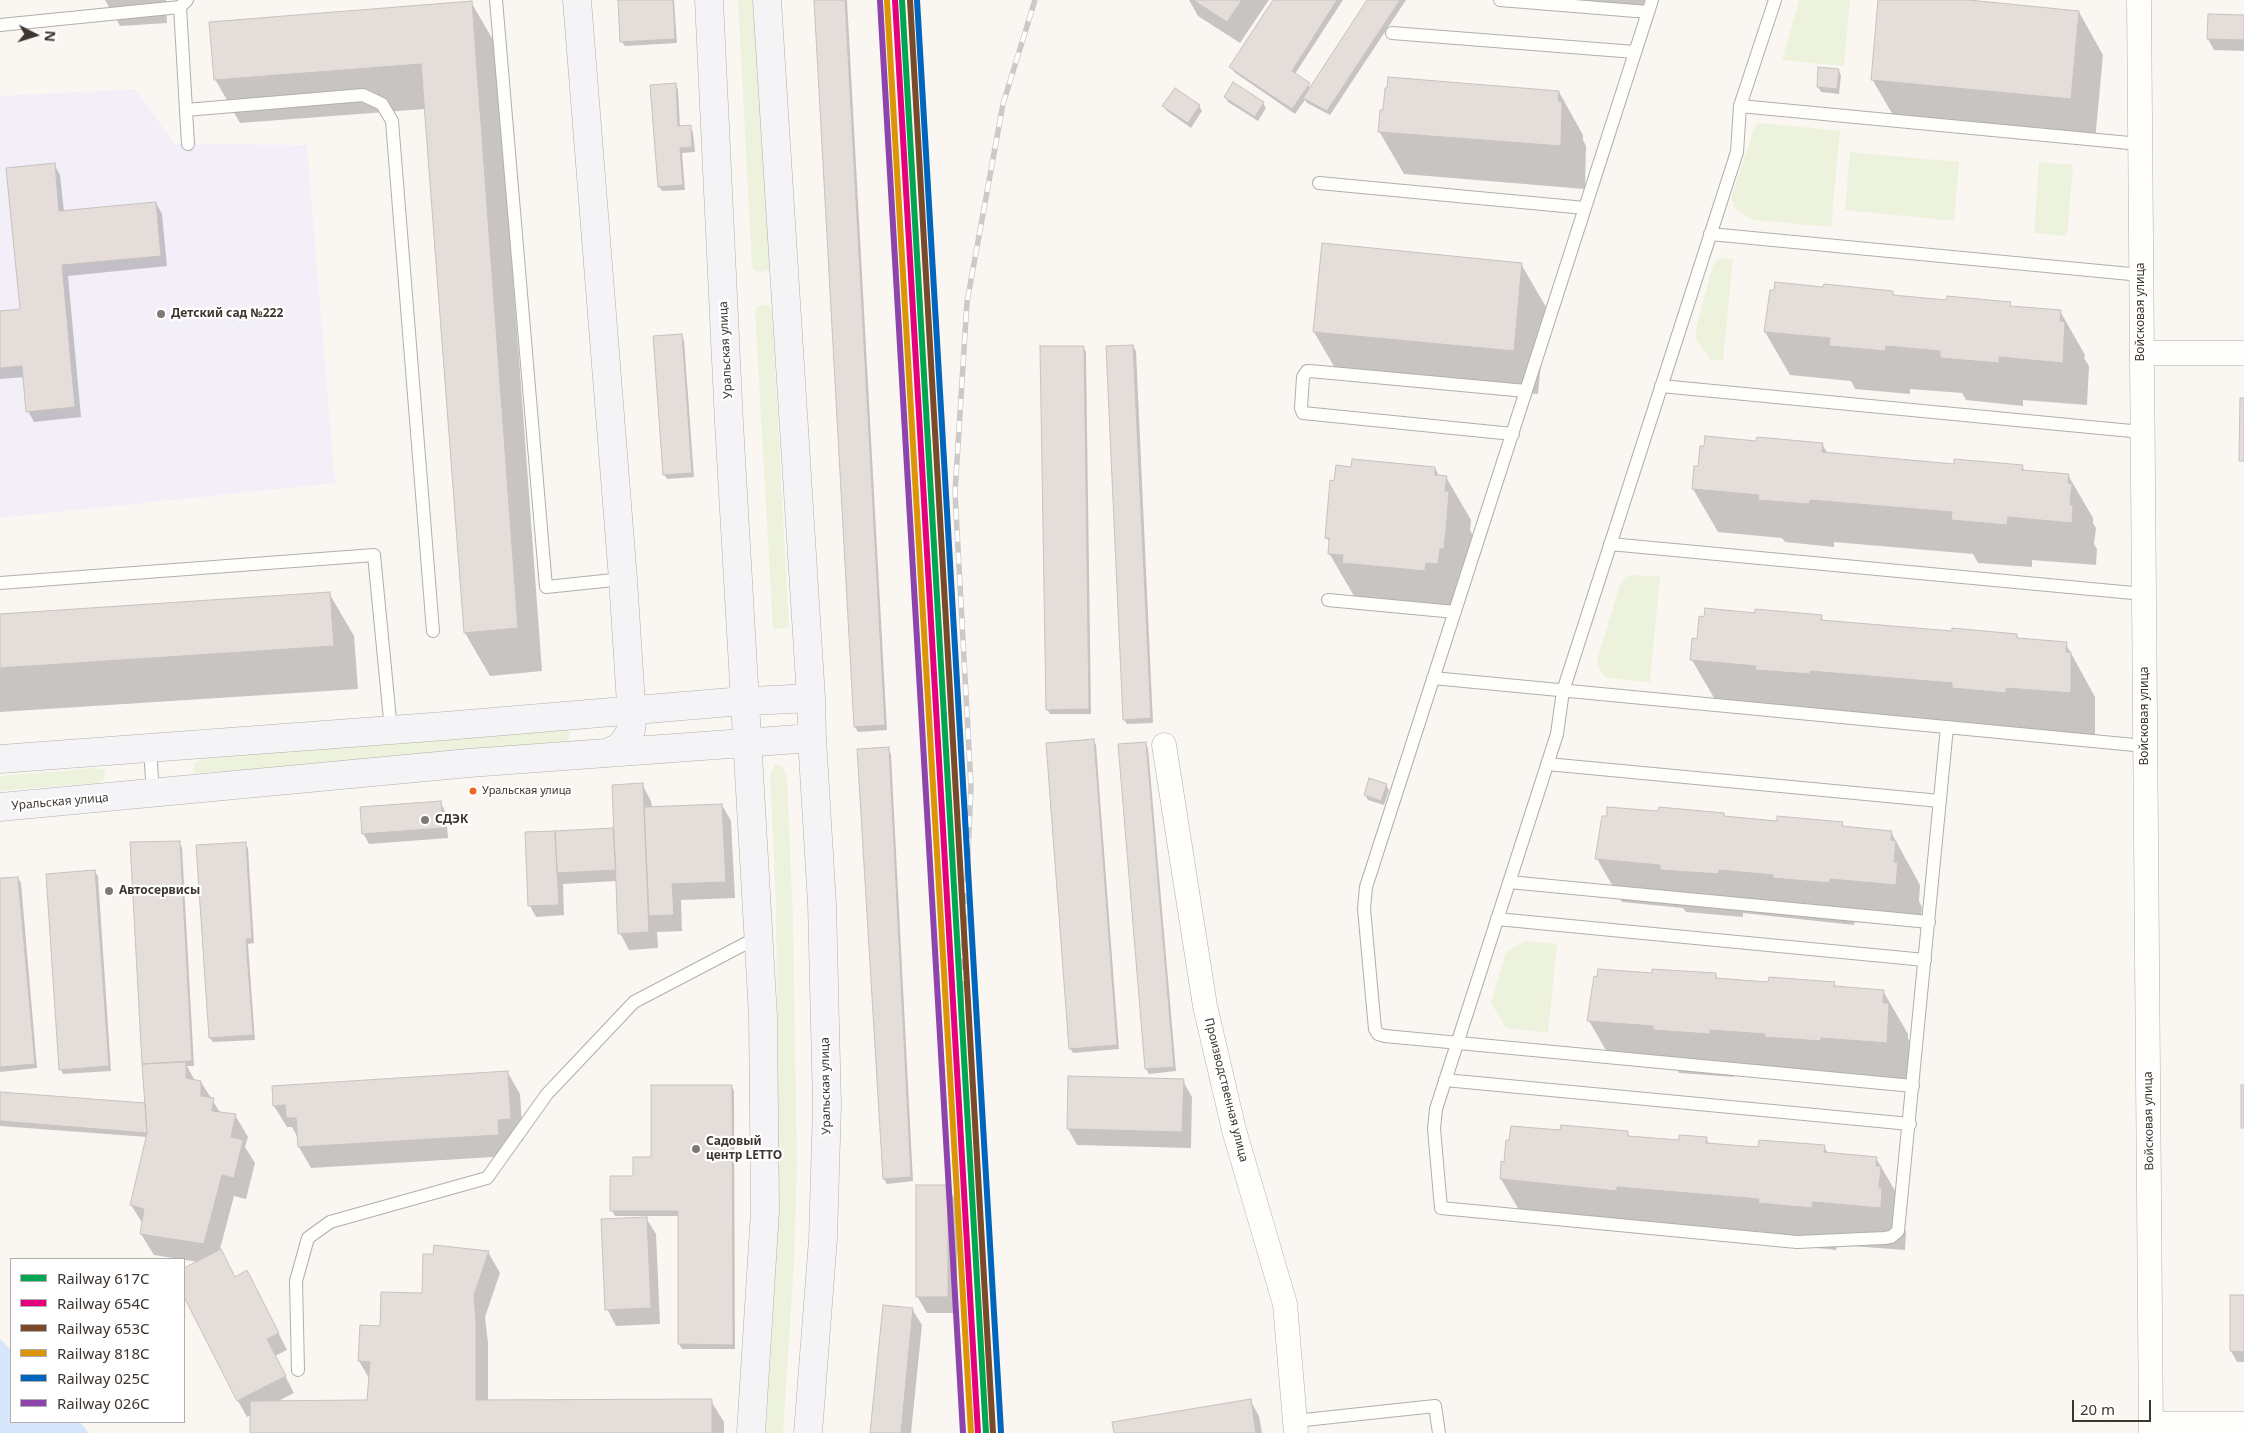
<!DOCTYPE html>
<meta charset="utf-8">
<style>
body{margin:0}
#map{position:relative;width:2244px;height:1433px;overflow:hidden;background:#faf6f2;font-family:"Noto Sans",sans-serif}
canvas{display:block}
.legend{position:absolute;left:10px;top:1258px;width:175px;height:165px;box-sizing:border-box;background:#fff;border:1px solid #b2aeac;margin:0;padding:6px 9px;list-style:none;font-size:15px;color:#3e352f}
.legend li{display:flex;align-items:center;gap:10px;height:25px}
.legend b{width:25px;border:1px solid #b2aeac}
.north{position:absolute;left:10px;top:10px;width:50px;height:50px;-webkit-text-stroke:4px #fff;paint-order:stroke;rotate:95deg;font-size:14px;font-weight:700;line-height:20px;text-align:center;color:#3e352f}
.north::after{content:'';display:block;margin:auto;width:18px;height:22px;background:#3e352f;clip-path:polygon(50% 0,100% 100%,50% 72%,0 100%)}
.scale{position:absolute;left:2072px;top:1400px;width:79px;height:22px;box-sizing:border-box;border:2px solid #3e352f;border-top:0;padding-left:6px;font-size:15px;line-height:18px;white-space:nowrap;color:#3e352f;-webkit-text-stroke:4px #fff;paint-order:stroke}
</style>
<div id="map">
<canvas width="2244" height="1433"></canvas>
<ul class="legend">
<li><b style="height:6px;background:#00a651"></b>Railway 617C</li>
<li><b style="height:6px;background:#e5007d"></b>Railway 654С</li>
<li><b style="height:6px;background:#7a4b2a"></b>Railway 653С</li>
<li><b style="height:6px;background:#db9507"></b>Railway 818С</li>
<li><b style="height:6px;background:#0065bd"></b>Railway 025С</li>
<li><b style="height:6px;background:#8e44ad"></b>Railway 026С</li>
</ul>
<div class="north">N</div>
<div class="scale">20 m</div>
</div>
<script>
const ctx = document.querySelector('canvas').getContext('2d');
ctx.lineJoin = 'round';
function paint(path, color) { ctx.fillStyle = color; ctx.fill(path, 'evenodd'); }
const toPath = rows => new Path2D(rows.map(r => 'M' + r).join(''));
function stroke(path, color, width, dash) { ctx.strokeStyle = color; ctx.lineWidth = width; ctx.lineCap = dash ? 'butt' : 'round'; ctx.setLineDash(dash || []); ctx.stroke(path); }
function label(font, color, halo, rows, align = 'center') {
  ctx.font = font + ' "Noto Sans",sans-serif'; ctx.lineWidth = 4.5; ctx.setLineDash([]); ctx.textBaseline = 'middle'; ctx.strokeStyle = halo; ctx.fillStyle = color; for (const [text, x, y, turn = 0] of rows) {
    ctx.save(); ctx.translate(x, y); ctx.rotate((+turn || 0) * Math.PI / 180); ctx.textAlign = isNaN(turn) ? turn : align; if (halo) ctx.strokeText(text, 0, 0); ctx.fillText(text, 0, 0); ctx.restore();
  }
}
const education = toPath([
 [136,89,174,144,307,145,335,483,0,518,0,96]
]);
const green = toPath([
 [738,0,757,0,771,265,769,270,762,272,755,271,752,267],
 [1799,0,1850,0,1844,66,1782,60],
 [1760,123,1840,131,1831,227,1752,220,1735,209,1731,198,1755,126],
 [1850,152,1959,162,1954,221,1845,210],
 [2039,162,2073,165,2067,236,2034,233],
 [1721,258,1733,259,1723,361,1711,360,1697,341,1696,329,1713,265],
 [763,304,769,306,772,310,789,628,773,629,755,311,758,306],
 [1633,575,1660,577,1650,682,1607,678,1600,671,1597,661,1620,584,1626,577],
 [562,728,570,732,569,739,560,744,206,773,194,773,194,764,202,759],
 [775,764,783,766,787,777,793,922,797,1167,794,1263,783,1433,766,1433,774,1299,778,1124,776,903,770,775],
 [95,768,105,770,104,780,96,783,0,791,0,776],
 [1525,941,1557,944,1548,1033,1506,1028,1491,1003,1506,952]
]);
const water = toPath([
 [0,1339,11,1350,11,1422,80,1422,89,1433,0,1433]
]);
const shadow = toPath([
 [105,0,166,0,167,23,120,26],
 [619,0,674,0,677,43,625,46,622,42],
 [815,0,847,0,887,730,858,732,855,727],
 [1189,0,1269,0,1240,43,1198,16],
 [1275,0,1343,0,1295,74,1311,88,1369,0,1406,0,1330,115,1307,103,1305,100,1295,114,1234,72,1231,67],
 [1549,0,1646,0,1646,5,1634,4,1633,12],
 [1880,0,1956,0,2079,12,2103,55,2095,141,1897,122,1872,79],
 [471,2,496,45,542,671,490,676,465,633,425,109,240,123,215,79],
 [2244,17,2244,51,2214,50,2208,39],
 [1838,70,1841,75,1839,94,1821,92,1818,87],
 [675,84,678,89,680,127,690,127,693,132,695,152,682,153,685,190,662,191,659,187],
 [1175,89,1199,106,1202,111,1191,128,1167,111,1164,106],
 [1559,92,1583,135,1583,140,1586,146,1585,189,1404,174,1379,131],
 [1225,97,1263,103,1266,108,1258,121,1228,102],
 [54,164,60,175,64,212,156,203,162,214,167,266,68,276,81,417,34,422,28,411,25,377,0,379,0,312,21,310],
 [1521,264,1546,307,1538,394,1339,375,1314,332],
 [1892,292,1895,296,1947,301,2010,303,2012,307,2060,311,2085,355,2084,358,2089,366,2087,405,2023,400,2023,406,1966,400,1962,393,1910,389,1910,394,1855,389,1851,381,1790,375,1765,332],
 [681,335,684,340,694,477,667,479,664,474],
 [1133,346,1136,351,1153,723,1127,724,1124,719],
 [1083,347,1086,352,1091,714,1050,714,1047,709],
 [1758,442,1822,444,1828,454,1955,465,2022,467,2025,471,2068,475,2093,518,2093,523,2096,528,2094,544,2097,549,2096,565,2032,560,2032,567,1978,563,1973,554,1834,542,1834,547,1785,542,1782,538,1718,532,1693,489],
 [1352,468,1435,468,1439,476,1446,477,1471,520,1470,530,1473,536,1468,592,1464,591,1463,607,1354,596,1329,553,1330,543,1326,537,1336,482],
 [329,593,354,636,358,689,0,712,0,615],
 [1756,614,1821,616,1823,621,1953,632,2016,635,2019,639,2066,644,2095,697,2095,736,1717,703,1692,660,1698,640],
 [1093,740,1096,745,1119,1049,1073,1053,1070,1048],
 [1145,743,1148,748,1176,1071,1149,1074,1146,1069],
 [888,749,891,754,913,1181,887,1184,884,1179,858,751],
 [642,784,651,801,652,808,722,805,731,821,735,898,681,900,682,931,657,932,658,948,629,950,620,933,617,881,563,884,564,915,536,917,530,906,527,833,613,830,615,833],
 [1386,785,1389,790,1384,805,1368,800,1365,795],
 [440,802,446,813,448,838,369,844,363,833],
 [1659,812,1723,814,1725,818,1778,822,1842,823,1845,828,1891,832,1920,885,1919,901,1922,907,1920,927,1855,922,1854,925,1743,913,1743,917,1686,912,1683,908,1622,902,1597,859],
 [179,842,182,847,194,1066,187,1066,195,1081,201,1082,221,1114,235,1115,248,1137,245,1147,255,1163,246,1199,234,1196,220,1249,235,1278,256,1288,287,1350,275,1356,294,1393,276,1402,369,1402,370,1380,359,1361,381,1327,423,1294,488,1252,500,1273,485,1317,488,1343,488,1401,711,1401,724,1422,724,1433,252,1433,252,1415,247,1417,238,1401,184,1294,184,1269,198,1262,154,1255,141,1234,143,1224,131,1205,147,1137,0,1126,0,1093,146,1104,131,843],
 [245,843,248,848,254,943,248,944,255,1040,213,1042,210,1038],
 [95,872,98,876,111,1071,63,1074,61,1069],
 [18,878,21,883,37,1068,0,1072,0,879],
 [1715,974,1718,979,1769,983,1834,983,1837,988,1883,991,1908,1034,1908,1039,1913,1047,1912,1086,1734,1073,1734,1077,1707,1075,1679,1073,1677,1069,1614,1064,1589,1021,1595,978],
 [508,1073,520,1094,523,1141,510,1141,510,1156,311,1168,299,1147,298,1138,292,1127,287,1127,274,1106],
 [1183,1081,1192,1097,1191,1148,1077,1145,1068,1129],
 [732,1086,734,1091,735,1349,682,1349,679,1344,679,1216,615,1216,612,1211,634,1177,652,1158],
 [1561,1132,1627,1132,1630,1138,1680,1142,1706,1138,1709,1144,1759,1148,1824,1146,1828,1154,1876,1158,1901,1201,1904,1228,1906,1232,1905,1250,1837,1245,1836,1250,1641,1230,1641,1234,1526,1222,1501,1179,1505,1163],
 [947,1186,957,1202,957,1313,927,1313,917,1296],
 [646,1218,656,1234,660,1324,616,1326,607,1309],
 [2231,1296,2244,1296,2244,1362,2237,1362,2231,1351],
 [912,1309,922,1325,911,1433,871,1433],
 [1250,1400,1259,1416,1262,1433,1115,1433]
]);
const building = toPath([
 [618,0,673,0,675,39,620,42,618,0],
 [814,0,845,0,885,725,854,727,814,0],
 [1193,0,1242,0,1227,22,1193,0],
 [1273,0,1337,0,1292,71,1310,83,1292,109,1229,67,1273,0],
 [1367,0,1400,0,1327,111,1303,98,1367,0],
 [1878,0,1969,0,2079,11,2071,99,1871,80,1878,0],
 [472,1,518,628,464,633,421,64,214,80,209,22,472,1],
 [2208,14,2244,15,2244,40,2207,39,2208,14],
 [1818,67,1839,69,1837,89,1817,87,1818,67],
 [1388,77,1559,91,1558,101,1562,102,1561,146,1378,132,1380,110,1383,110,1385,88,1387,88,1388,77],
 [1233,82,1264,102,1255,117,1224,97,1233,82],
 [676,83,678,126,691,125,692,147,680,148,683,185,658,187,650,85,676,83],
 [1175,88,1200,105,1188,123,1162,106,1175,88],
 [55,163,59,211,156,202,161,256,62,265,75,407,26,412,22,366,0,368,0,311,20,309,6,168,55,163],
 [1322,243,1522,263,1514,351,1313,332,1322,243],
 [1775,282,1823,287,1824,284,1893,291,1893,295,1946,300,1947,296,2011,302,2010,306,2061,310,2060,321,2065,322,2063,363,1999,357,1999,363,1940,358,1940,351,1886,346,1885,351,1829,346,1830,338,1764,332,1770,290,1774,290,1775,282],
 [682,334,692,473,663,475,653,336,682,334],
 [1133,345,1151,718,1123,720,1106,346,1133,345],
 [1040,346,1084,346,1089,709,1046,710,1040,346],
 [2240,398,2244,398,2244,461,2239,461,2240,398],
 [1705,436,1756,441,1757,437,1823,443,1822,452,1954,464,1954,459,2023,465,2022,470,2069,474,2068,483,2072,484,2070,505,2073,505,2072,523,2008,517,2007,525,1951,520,1952,512,1810,500,1809,504,1784,502,1758,500,1759,495,1692,489,1694,466,1698,466,1700,446,1704,446,1705,436],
 [1352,459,1435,467,1435,475,1447,476,1445,491,1449,491,1447,520,1444,549,1440,549,1438,564,1426,563,1425,571,1342,563,1343,555,1328,554,1329,538,1325,538,1330,480,1334,481,1336,465,1351,467,1352,459],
 [330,592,334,646,0,668,0,614,330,592],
 [1705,608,1755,613,1755,609,1822,615,1821,620,1952,631,1952,628,2017,634,2017,638,2067,642,2066,652,2071,652,2071,693,2006,688,2006,693,1952,688,1952,683,1810,671,1810,674,1755,670,1756,666,1690,660,1692,638,1697,639,1699,616,1704,617,1705,608],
 [1094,739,1117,1045,1069,1049,1046,743,1094,739],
 [1146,742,1174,1067,1145,1069,1118,744,1146,742],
 [889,747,911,1177,883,1179,857,749,889,747],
 [1369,778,1387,784,1381,801,1364,795,1369,778],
 [643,783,649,932,618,934,612,785,643,783],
 [441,801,443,828,362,834,360,807,441,801],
 [722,804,726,882,672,884,674,915,649,916,644,807,722,804],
 [1607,807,1658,811,1659,807,1724,813,1724,816,1777,821,1777,816,1843,822,1842,826,1892,831,1891,840,1896,841,1894,862,1898,862,1896,885,1830,879,1830,883,1773,878,1773,875,1719,870,1719,874,1660,870,1660,865,1595,859,1602,816,1607,816,1607,807],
 [613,828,616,870,557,873,555,831,613,828],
 [555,831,559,905,528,906,525,832,555,831],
 [180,841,192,1061,142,1064,130,842,180,841],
 [246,842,252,939,246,939,253,1035,209,1038,196,845,246,842],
 [95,870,109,1066,59,1070,46,874,95,870],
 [18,877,35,1064,0,1067,0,878,18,877],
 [1598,969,1652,973,1652,969,1716,973,1716,978,1768,982,1769,977,1835,982,1834,986,1884,990,1883,1003,1889,1003,1887,1043,1821,1038,1821,1041,1793,1039,1764,1037,1765,1034,1710,1030,1710,1034,1681,1032,1653,1030,1653,1026,1587,1021,1594,976,1597,977,1598,969],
 [186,1062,186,1078,201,1081,201,1096,214,1098,212,1111,236,1114,231,1137,243,1140,234,1178,222,1175,204,1244,140,1234,144,1209,130,1205,147,1133,142,1064,186,1062],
 [508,1071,511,1119,498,1120,499,1135,298,1147,296,1118,286,1118,285,1105,273,1106,272,1086,508,1071],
 [1068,1076,1184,1079,1182,1132,1067,1129,1068,1076],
 [651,1085,732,1085,733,1345,678,1344,678,1211,610,1211,610,1176,633,1176,633,1157,651,1157,651,1085],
 [2241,1085,2244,1085,2244,1128,2241,1128,2241,1085],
 [0,1092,145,1103,147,1133,0,1121,0,1092],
 [1561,1125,1628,1131,1628,1136,1679,1140,1679,1135,1707,1137,1706,1143,1758,1147,1759,1140,1825,1145,1824,1152,1877,1157,1876,1166,1881,1166,1879,1188,1882,1188,1881,1208,1813,1202,1812,1208,1758,1203,1759,1199,1617,1187,1617,1191,1500,1179,1501,1161,1504,1162,1506,1140,1509,1140,1511,1126,1560,1130,1561,1125],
 [916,1185,948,1185,948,1297,916,1297,916,1185],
 [647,1217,651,1308,605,1310,601,1219,647,1217],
 [434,1245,489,1251,474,1295,476,1321,476,1400,712,1399,712,1433,250,1433,250,1401,367,1400,370,1362,358,1361,360,1325,380,1326,381,1292,422,1293,423,1254,433,1254,434,1245],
 [221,1249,235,1277,247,1270,279,1333,267,1339,286,1376,237,1401,184,1297,184,1268,221,1249],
 [2230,1295,2244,1295,2244,1352,2230,1351,2230,1295],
 [883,1305,913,1308,901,1433,870,1433,883,1305],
 [1251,1399,1256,1433,1114,1433,1112,1422,1251,1399]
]);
const service = toPath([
 [496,0,546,587,623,579],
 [1500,0,1648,12],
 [1652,0,1366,887,1364,909,1375,1029,1378,1034,1385,1036,1913,1086],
 [1775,0,1740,106,1737,152,1563,691,1557,734,1436,1109,1434,1129,1441,1208,1797,1242,1884,1238,1891,1237,1898,1231,1947,727],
 [180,7,188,144],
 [0,25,180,7,187,0],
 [1392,33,1635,52],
 [1740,106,2140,144],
 [186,110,363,95,382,104,392,121,433,631],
 [1319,183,1585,208],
 [1710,234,2141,275],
 [1661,386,2142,432],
 [1513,434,1303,413,1301,408,1303,377,1307,371,1310,371,1526,391],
 [1610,544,2144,594],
 [0,583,374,555,391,730],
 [1328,600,1455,612],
 [1433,678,2145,746],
 [150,749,153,794],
 [1547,764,1940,801],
 [1509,882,1929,922],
 [1497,919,1925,960],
 [1445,1080,1910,1124],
 [298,1370,296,1281,308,1238,330,1222,487,1178,547,1094,634,1002,760,936],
 [1295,1421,1435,1406,1439,1433]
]);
const minor = toPath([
 [2139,0,2151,1433],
 [2142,353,2244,353],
 [1164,745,1205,1006,1234,1130,1285,1304,1296,1433],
 [2151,1424,2244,1424]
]);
const secondary = toPath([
 [577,0,623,579,632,720,631,730,624,742,620,747,607,753],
 [709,0,729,423,763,1016,765,1211,751,1433],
 [767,0,811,698,812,738,822,904,827,1105,823,1239,808,1433],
 [0,759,445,726,731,702,811,698],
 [0,807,469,763,812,738]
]);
const rail = toPath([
 [961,1003,971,787,955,493,967,302,1003,104,1035,0]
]);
const rail1 = toPath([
 [902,0,986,1433]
]);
const rail2 = toPath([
 [895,0,978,1433]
]);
const rail3 = toPath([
 [910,0,993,1433]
]);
const rail4 = toPath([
 [887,1,971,1433]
]);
const rail5 = toPath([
 [917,0,1001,1432]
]);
const rail6 = toPath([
 [880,1,963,1433]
]);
const markers = [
 [161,314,5,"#807973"],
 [473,791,4.5,"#f26522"],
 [425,820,5,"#807973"],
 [109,891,5,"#807973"],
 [696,1149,5,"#807973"]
];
const busNames = [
 ["Уральская улица",482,791]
];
const streetNames = [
 ["Войсковая улица",2141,312,-90],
 ["Уральская улица",726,350,-93],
 ["Войсковая улица",2145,716,-90],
 ["Уральская улица",60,802,-5],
 ["Уральская улица",826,1086,-91],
 ["Производственная улица",1226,1090,76],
 ["Войсковая улица",2149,1121,-91]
];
const poiNames = [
 ["Детский сад №222",171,314],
 ["СДЭК",435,820],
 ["Автосервисы",119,891],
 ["Садовый",706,1142],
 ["центр LETTO",706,1156]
];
paint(education, '#f3eff8');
paint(green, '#edf2dd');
paint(water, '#d7e5fa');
paint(shadow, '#0003');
paint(building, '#e4ddd9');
stroke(building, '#c8c2be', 1);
stroke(service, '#b4aeaa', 14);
stroke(minor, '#b4aeaa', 25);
stroke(secondary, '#b4aeaa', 29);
stroke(service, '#fefefd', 12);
stroke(minor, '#fefefd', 24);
stroke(secondary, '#f4f3f5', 28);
stroke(rail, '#cbcac8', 5.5);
stroke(rail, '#fff', 4, [11]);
stroke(rail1, '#00a651', 6);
stroke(rail2, '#e5007d', 6);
stroke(rail3, '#7a4b2a', 6);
stroke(rail4, '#db9507', 6);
stroke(rail5, '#0065bd', 6);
stroke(rail6, '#8e44ad', 6);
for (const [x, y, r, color] of markers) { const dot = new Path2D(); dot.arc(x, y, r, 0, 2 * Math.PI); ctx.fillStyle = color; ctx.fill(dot); stroke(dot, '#fff', 2); }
label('11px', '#3e352f', '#fff', busNames, 'left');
label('12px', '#3e352f', '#fff', streetNames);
label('bold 12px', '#3e352f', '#fff', poiNames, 'left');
</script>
